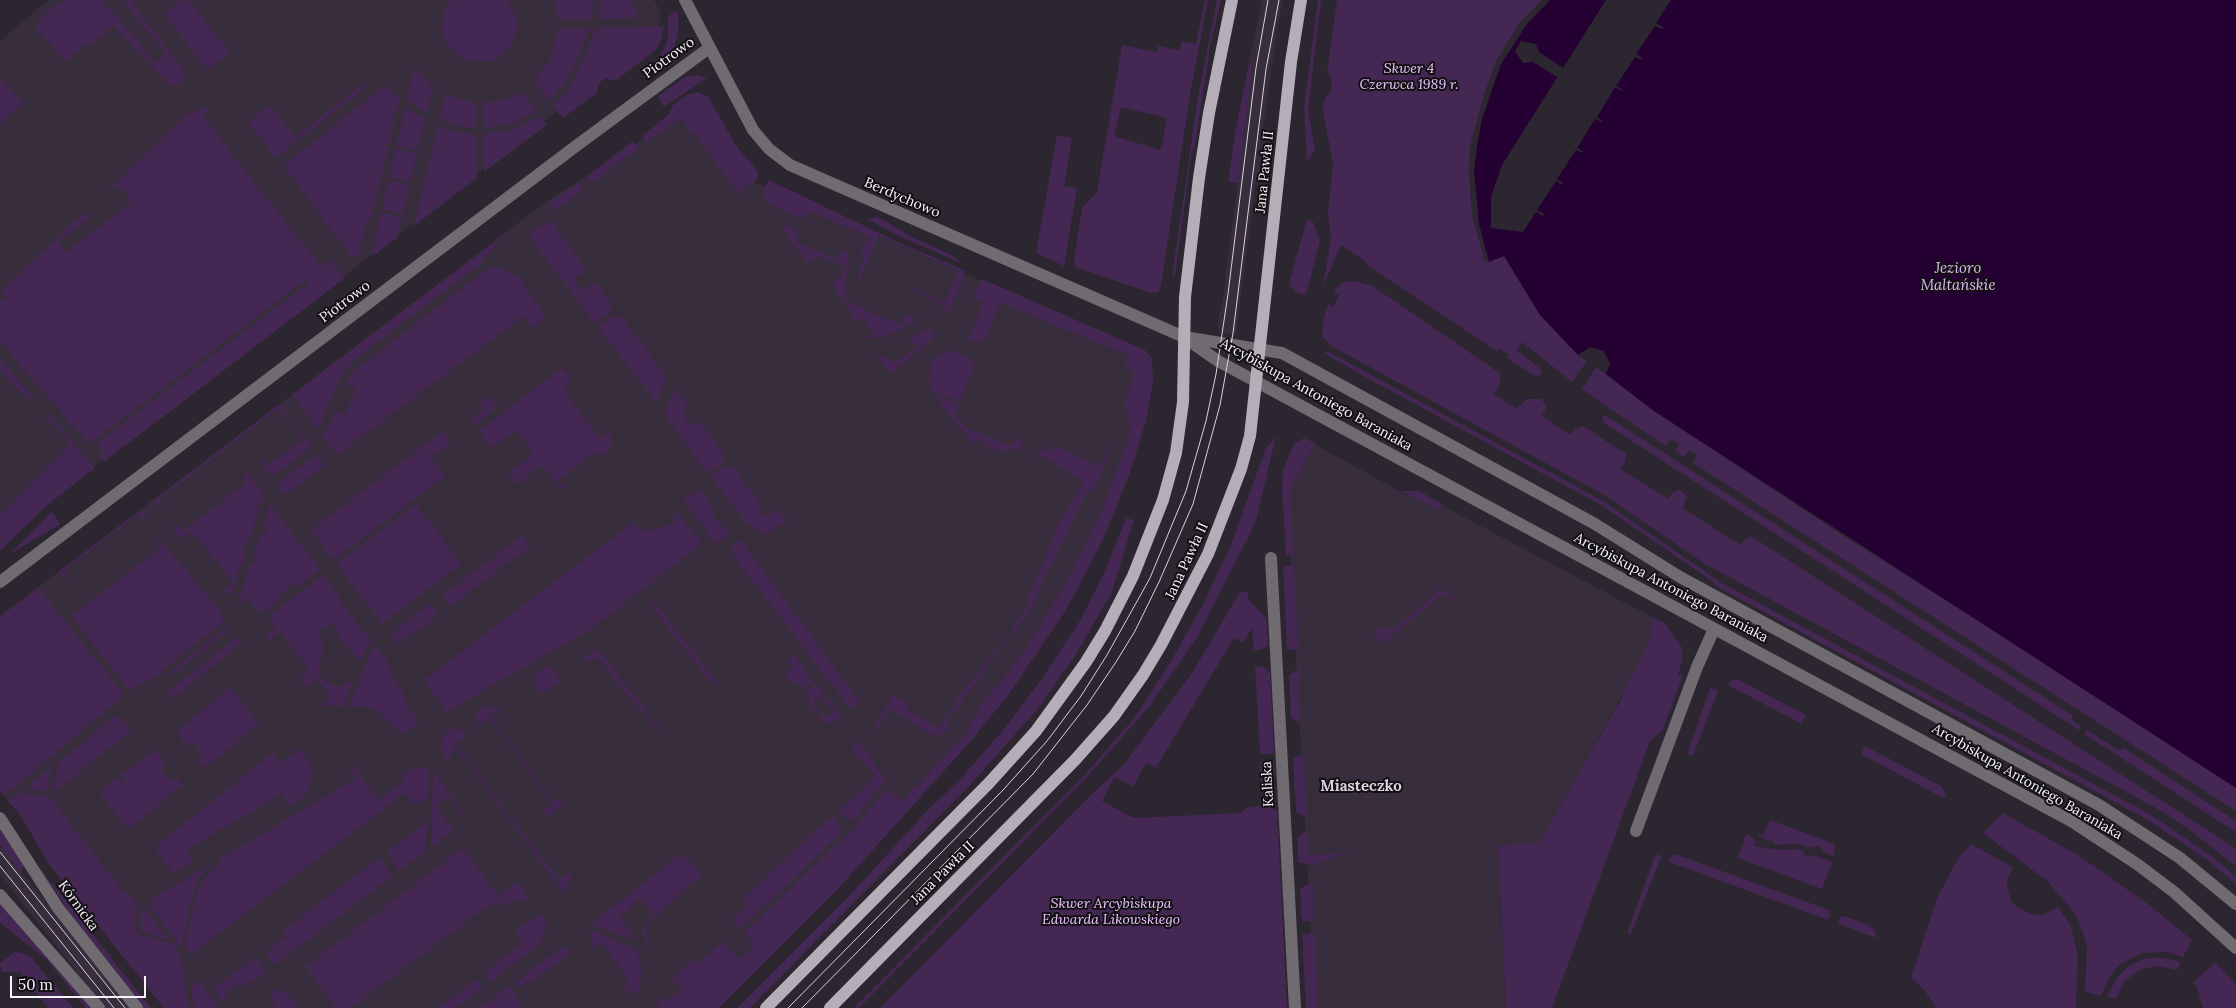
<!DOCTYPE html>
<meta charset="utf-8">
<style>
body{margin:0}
#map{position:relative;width:2236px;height:1008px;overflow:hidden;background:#2c2630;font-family:Lora,serif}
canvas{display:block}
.scale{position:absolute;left:10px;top:976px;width:136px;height:22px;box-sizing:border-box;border:2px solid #f7f3fa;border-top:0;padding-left:6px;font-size:15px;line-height:18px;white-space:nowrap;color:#f7f3fa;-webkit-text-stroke:4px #131014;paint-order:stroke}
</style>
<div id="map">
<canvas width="2236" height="1008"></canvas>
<div class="scale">50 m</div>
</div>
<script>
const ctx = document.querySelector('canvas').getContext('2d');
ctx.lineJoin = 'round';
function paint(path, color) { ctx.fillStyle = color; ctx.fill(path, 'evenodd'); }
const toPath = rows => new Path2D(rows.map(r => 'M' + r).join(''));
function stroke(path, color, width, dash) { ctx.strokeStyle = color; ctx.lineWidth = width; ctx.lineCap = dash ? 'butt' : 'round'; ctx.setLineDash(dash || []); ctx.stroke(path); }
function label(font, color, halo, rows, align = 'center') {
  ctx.font = font + ' Lora,serif'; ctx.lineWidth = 4; ctx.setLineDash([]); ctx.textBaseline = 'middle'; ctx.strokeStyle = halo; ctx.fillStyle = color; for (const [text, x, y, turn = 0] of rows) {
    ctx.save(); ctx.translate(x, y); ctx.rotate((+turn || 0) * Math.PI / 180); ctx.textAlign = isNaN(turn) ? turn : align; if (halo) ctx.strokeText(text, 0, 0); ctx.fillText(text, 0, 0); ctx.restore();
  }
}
const built = toPath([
 [48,0,654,0,661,13,657,34,242,355,0,537,0,41],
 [1262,0,1283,0,1277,30,1262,136,1265,142,1262,146,1258,183,1255,186,1236,335,1219,331,1218,320,1222,304,1253,64,1249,63],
 [697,105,754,182,1145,352,1128,443,1101,517,1053,610,966,736,708,1008,174,1008,0,791,0,616,547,201],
 [1314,444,1407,495,1417,492,1663,623,1539,844,1498,846,1506,1008,1315,1008,1287,492],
 [0,845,130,1008,106,1008,58,948,0,874]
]);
const green = toPath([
 [66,0,103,0,155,63,166,54,122,0,130,0,184,71,182,82,178,86,170,85,113,25,90,46,87,43,66,62,35,27,47,12],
 [182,0,189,0,230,53,207,70,164,14],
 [451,0,507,0,515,14,517,23,517,32,509,48,495,60,486,62,468,61,453,52,443,37,441,28,445,10],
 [554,0,594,0,592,19,558,20],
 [600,0,632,0,638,14,633,18,598,19],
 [1205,0,1208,0,1190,95,1161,285,1158,292,1151,293,1075,267,1074,260,1082,208,1097,192,1122,45,1157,52,1158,46,1180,50,1181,41,1196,44],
 [1121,107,1167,118,1161,150,1114,136],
 [1217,0,1221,0,1211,42,1194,150,1192,150,1175,276,1172,276,1198,97],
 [1318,0,1321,0,1308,109,1315,151,1307,161,1304,109],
 [1337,0,1542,0,1522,20,1496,61,1481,104,1470,147,1469,172,1472,215,1485,262,1504,256,1540,315,1578,355,1587,361,1572,382,1522,342,1517,350,1543,371,1540,376,1533,375,1507,358,1509,355,1500,349,1498,352,1370,267,1362,259,1341,245,1323,287,1331,238,1328,214,1333,164,1323,110,1324,100,1331,90,1332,78,1327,72],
 [677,10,679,20,677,39,667,64,660,55,665,47,668,35,668,18,671,14],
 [664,26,661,40,656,50,615,81,606,78,599,83,597,93,563,118,553,105,568,89,579,69,596,28],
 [590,28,574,67,563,85,549,101,534,81,551,58,558,29],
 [1249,63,1253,63,1238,183,1228,182,1236,127],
 [414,67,433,87,426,113,407,99],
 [698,75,707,78,664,107,657,97,686,76],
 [0,79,23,103,0,125],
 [364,83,367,86,278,156,274,156,248,122,270,105,295,137],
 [384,86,388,87,400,100,397,111,393,110,392,114,396,116,394,127,389,126,388,130,392,131,390,143,385,142,384,146,389,147,386,159,381,158,380,162,385,163,382,175,378,174,377,178,381,179,379,191,374,190,373,194,378,195,375,207,370,206,369,210,374,211,372,219,367,218,360,249,364,251,353,258,283,166],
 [521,92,536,111,511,124,484,128,483,103,503,100],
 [698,92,708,97,737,147,759,173,756,180,738,194,695,134,693,135,681,118,647,142,642,136,670,113,672,106,687,95],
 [445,95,476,103,476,128,457,126,439,120],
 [406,106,425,119,417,150,396,145],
 [203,108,210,109,203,115,242,167,321,267,331,259,345,278,104,462,98,455,103,451,97,443,309,283,306,279,89,444,0,342,0,302,6,297,1,291,85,212,90,217,58,242,66,252,132,202,125,191,123,192,117,186,109,192,108,190,188,114],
 [540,116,547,125,484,172,484,134,514,129],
 [438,126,456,132,476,134,477,178,414,226],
 [1057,135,1072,138,1064,186,1077,188,1064,266,1036,253],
 [633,141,639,148,592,183,587,176],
 [396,149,417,154,410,182,389,177],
 [388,180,409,186,403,214,382,209],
 [769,180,898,242,964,270,964,278,951,307,947,311,936,315,946,306,913,291,914,289,945,302,959,271,879,236,860,279,857,278,863,261,861,246,871,238,812,212,802,219,774,207,763,197,763,189],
 [578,183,583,190,555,211,547,201,556,199],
 [381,213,402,217,397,238,373,256,372,253],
 [878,217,916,239,954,256,961,263,901,237,867,219],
 [1307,219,1313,222,1320,241,1306,295,1295,292,1289,284],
 [548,221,551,222,587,270,574,279,583,291,595,282,612,304,609,313,595,324,528,235],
 [784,225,797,230,798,243,840,261,839,249,845,251,850,263,845,281,846,301,903,326,903,313,914,318,916,322,885,337,871,338,862,336,876,334,865,320,850,320,854,316,832,285,847,268,819,256,807,263,782,228],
 [506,233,479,265,353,361,339,381,318,430,292,395],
 [490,267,503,269,518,277,543,313,543,320,533,328,523,316,337,455,323,437,335,411,345,415,356,389,346,384,354,371],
 [982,279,1145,350,1152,359,1153,383,1146,421,1131,470,1102,542,1066,610,1009,694,970,742,838,889,719,1008,655,1008,660,1000,653,996,669,1000,684,986,670,980,693,960,699,963,723,941,740,959,755,945,744,933,855,827,894,779,887,790,904,801,913,787,915,788,942,759,965,733,982,704,1015,664,1036,633,1074,568,1102,510,1129,437,1130,422,1124,407,1134,372,1125,368,1128,355,1000,303,984,341,977,343,968,340,983,302,973,297],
 [1353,281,1371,285,1500,373,1500,384,1494,394,1517,409,1526,399,1541,399,1547,406,1542,416,1570,435,1574,429,1583,426,1626,454,1625,462,1621,469,1668,499,1672,493,1679,489,1687,496,1683,508,1740,545,1748,537,1751,536,2226,842,2236,849,2236,866,2187,828,2156,808,1705,564,1606,496,1333,347,1322,336,1324,317,1328,304,1333,307,1339,295,1334,292,1336,288,1344,282],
 [612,316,618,318,621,316,667,378,657,401,654,400,598,327],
 [927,329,933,331,934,335,933,339,895,369,896,371,894,373,890,372,877,357,880,355,893,362,919,347,908,340],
 [950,350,971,359,975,363,960,401,931,390,929,384,929,373,933,361,943,352],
 [1327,351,1603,501,1720,582,2151,815,2213,857,2236,877,2236,885,2209,861,2148,820,1714,585,1715,583,1601,505,1367,378,1324,353],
 [0,359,32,396,28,399,0,371],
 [1596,367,1654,411,1839,533,2236,783,2236,811,1693,463,1697,455,1689,450,1684,457,1675,451,1679,444,1671,439,1666,446,1609,408,1582,389],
 [562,368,572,381,563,389,600,438,610,431,612,444,604,456,595,452,558,481,566,486,561,489,542,465,516,485,508,474,534,454,516,430,491,448,479,431],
 [675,388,688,406,684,413,686,421,693,425,701,423,724,454,723,463,708,473,666,417,666,411],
 [933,394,959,404,955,414,965,427,1012,446,1016,438,1025,443,1018,451,1009,448,1008,453,996,448,991,452,981,439,974,445],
 [489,396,498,407,474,425,470,419,483,409,479,403],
 [280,404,291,420,289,421,279,408,159,499,164,507,158,507,153,501],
 [48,414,95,468,46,506,0,551,0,515,69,445,66,439,45,417],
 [1605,415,2072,715,2073,721,2081,726,2079,730,1604,423,1602,418],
 [295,425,312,447,272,477,262,465,262,461,264,458,269,465,303,440,293,426],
 [443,431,451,442,431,457,445,476,333,560,311,530],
 [1276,436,1257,517,1250,534,1196,639,1149,707,1086,778,859,1008,854,1008,1091,768,1135,717,1171,661,1202,606,1230,547,1266,448],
 [1304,438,1315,443,1290,491,1293,554,1286,555,1282,491,1283,469,1294,444],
 [1109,444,1112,444,1095,489,1087,492,1037,593,1038,597,1014,634,1011,631,1030,601,1026,599,1043,564,1057,526,1084,482,1042,456,1039,460,1036,458,1043,448,1048,452,1051,445,1101,466],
 [317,454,325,465,285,495,277,484],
 [726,466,734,467,760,503,761,511,766,517,777,509,787,521,768,533,763,534,754,529,743,519,711,477],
 [249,474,264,495,262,503,258,502,256,507,260,508,248,544,244,543,242,548,246,550,230,598,224,591,234,582,191,531,180,538,173,531,173,528,177,524,183,531,247,482,242,475],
 [696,491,703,493,713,506,711,508,715,518,730,534,717,544,683,500],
 [1401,491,1419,491,1442,504,1441,511],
 [270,504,320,570,297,587,293,584,278,596,280,599,261,614,247,598,237,605,251,562,255,563,257,558,253,557,261,533,265,534,267,529,263,527],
 [416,504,461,564,382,624,336,564],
 [142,509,146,515,145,522,138,514,64,571,70,579,63,578,58,572],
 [52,511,60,524,10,554],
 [676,511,702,544,591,629,446,712,424,680,634,522,642,532,673,524],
 [1126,518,1134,520,1112,592,1075,656,1036,711,970,785,750,1008,737,1008,848,897,926,812,962,777,1004,729,1043,677,1081,619,1103,575],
 [522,536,530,546,451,606,443,595],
 [159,539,222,613,223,622,148,682,145,680,130,691,71,616,160,548,154,540],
 [740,539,854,694,861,703,853,708,848,706,733,555,731,548],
 [1294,565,1298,645,1299,651,1287,649,1283,566],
 [323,575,342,600,340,602,373,642,366,648,361,662,341,641,335,624,318,629,323,647,318,676,336,687,353,681,344,707,320,705,330,697,317,679,305,687,299,679,310,670,280,632,269,640,265,635,276,627,269,616],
 [1434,586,1456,597,1454,600,1443,594,1383,643,1374,639,1376,629,1385,627,1391,631,1438,592,1434,589],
 [38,588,125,695,4,796,0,791,0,616],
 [1240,592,1247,592,1249,600,1266,618,1268,645,1261,650,1254,650,1252,628,1243,643,1234,638,1156,768,1146,763,1133,787,1115,777,1102,801,1133,818,1241,813,1246,807,1268,806,1277,811,1287,1008,880,1008,1091,795,1125,763,1192,673],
 [654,602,718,683,714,686,650,605],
 [430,604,438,615,398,645,390,635],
 [1655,618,1664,623,1683,649,1681,657,1683,659,1678,674,1683,676,1663,729,1650,741,1552,1008,1506,1008,1498,846,1539,843,1623,696,1621,695,1641,660,1651,636,1650,626],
 [226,627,228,630,171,676,169,673],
 [238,636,243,642,172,699,167,693],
 [1007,637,1009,638,948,720,949,729,941,736,932,735,890,709,877,730,873,728,893,695,907,704,905,708,939,729,960,695],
 [377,647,392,667,389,670,406,697,403,699,419,723,403,733,396,729,375,709,365,706,349,707,370,653],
 [597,648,661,729,658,731,643,711,641,712,597,657,588,663,584,658],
 [794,655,814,681,804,689,798,682,795,685,785,672,792,666,788,660],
 [549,665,561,680,541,695,533,680,539,671],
 [1255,666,1264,667,1270,672,1274,754,1260,754],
 [1300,667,1300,681,1298,682,1300,723,1291,718,1289,675],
 [1732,680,1739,680,1806,715,1802,724,1728,685],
 [816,684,842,718,830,723,824,722,818,715,821,712,826,718,833,712,820,696,813,701,818,709,815,711,807,701,810,698,806,692],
 [230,687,259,724,204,768,198,760,203,756,192,742,186,746,176,733],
 [1710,688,1718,691,1693,756,1687,754],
 [487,705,499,708,501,714,488,713,553,800,567,801,547,817,543,811,552,803,489,719,478,726,476,717,478,712],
 [118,716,132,730,53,793,58,763,114,717,116,718],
 [453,727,463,731,466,735,455,743,559,880,571,872,572,875,565,894,454,746,449,760,447,761,441,749,441,743,445,732],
 [2087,730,2118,750,2124,748,2236,821,2236,832,2084,734],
 [859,741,886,780,853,821,850,817,847,819,839,810,876,776,851,749],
 [1865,746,1941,786,1947,796,1943,798,1861,754],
 [300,748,310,764,312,778,307,792,301,798,289,806,282,794,186,850,193,862,174,873,154,848,273,753,281,763],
 [155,750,166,763,160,768,172,782,177,777,183,785,128,829,99,793,116,778,121,783,125,779,121,775],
 [1304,754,1307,816,1304,816,1297,813,1296,810,1293,758],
 [1274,761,1275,774,1261,785,1260,762],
 [353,766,379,800,406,779,403,774,415,768,428,768,427,798,414,805,404,793,192,954,185,946,196,895,203,880,220,863,218,860,356,778,349,769],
 [51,767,48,792,26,788],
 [433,770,465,813,463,815,448,796,435,806,454,830,431,848],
 [19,792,51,798,122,890,136,902,135,929,138,934,172,944,182,958,188,1008,164,1008,48,863,21,816,8,801],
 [2003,813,2078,855,2148,904,2192,940,2183,957,2167,952,2141,953,2118,966,2108,980,2101,996,2085,992,2087,946,2079,922,2073,911,2047,881,1983,833],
 [832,816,840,826,838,828,842,832,740,929,732,920,748,905,742,899],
 [1770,820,1835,844,1834,856,1822,852,1820,846,1811,848,1798,844,1779,845,1773,844,1773,841,1766,840,1756,833,1763,835],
 [427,822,426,851,399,871,387,852],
 [0,829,24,866,21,872,0,845],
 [1307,830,1308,855,1349,853,1349,855,1338,856,1314,865,1298,862,1298,837],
 [1746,834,1754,838,1755,846,1777,850,1797,849,1803,851,1805,857,1814,855,1832,862,1822,889,1738,858],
 [1971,844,2013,867,2007,881,2007,888,2012,902,2017,907,2030,914,2037,915,2045,914,2058,907,2071,926,2078,956,2076,1008,1936,1008,1925,991,1911,978,1937,898,1957,860],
 [463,848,499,896,518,882,529,899,496,905,493,902,351,1008,336,1008,305,967],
 [1658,854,1661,857,1631,934,1627,933,1655,856],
 [1675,854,1829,910,1830,914,1828,920,1669,862,1671,855],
 [679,855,686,857,702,874,646,926,649,946,647,947,642,927,654,913,639,898,620,917,629,928,635,941,591,924],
 [379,858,393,876,275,965,266,952,286,937,282,932],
 [213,863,199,878,192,894,181,948,152,909,153,898],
 [40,868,151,1008,143,1008,80,929],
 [1310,883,1313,884,1314,921,1302,922,1300,889],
 [0,903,94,1008,86,1008,47,960,0,923],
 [140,905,148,912,168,940,141,931],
 [543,915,547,927,540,944,490,982,484,973,523,943,515,931,532,919],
 [1844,916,1869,925,1875,931,1877,938,1838,924,1840,917],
 [590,930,637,949,642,969,639,991,633,994,625,989,624,983,628,978,601,942,592,949],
 [1315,933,1318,1008,1306,1008,1302,934],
 [568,947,571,953,530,983,528,981,518,988,514,983,556,951],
 [15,952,26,954,31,957,73,1008,48,1008,20,972,2,972,0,963],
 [255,957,266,971,246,986,237,985,226,994,224,1003,213,989],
 [2158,957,2181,962,2177,970,2158,966,2139,970,2124,982,2116,999,2107,997,2117,977,2129,966,2143,959],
 [2215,963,2236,984,2236,1008,2203,1008,2198,990,2193,982],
 [476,979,483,988,456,1008,438,1008],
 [199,980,218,1007,217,1008,194,1008,191,986],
 [509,986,525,1008,479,1008],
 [271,989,287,993,299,1008,274,1008]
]);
const water = toPath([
 [1550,0,1606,0,1502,165,1491,197,1491,228,1523,232,1536,212,1543,216,1544,214,1537,210,1556,181,1562,185,1563,183,1557,179,1576,150,1583,153,1583,151,1577,148,1595,119,1602,122,1603,121,1597,117,1615,87,1622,91,1623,90,1616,86,1635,57,1641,60,1642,58,1636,54,1655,26,1662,29,1663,27,1656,23,1671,0,2236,0,2236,788,1654,411,1606,374,1610,364,1604,351,1590,347,1578,355,1540,315,1504,256,1489,262,1479,224,1474,172,1477,146,1482,119,1501,64,1527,24],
 [1521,41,1536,44,1539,52,1532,62,1523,63,1515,51]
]);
const pier = toPath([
 [1539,52,1565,69,1559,78,1533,62]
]);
const minor = toPath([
 [685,0,753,130,769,149,790,165,1184,337,1282,353,1595,524,1680,577,2099,805,2180,858,2236,904],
 [1188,340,1218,361,2071,821,2137,864,2174,892,2236,948],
 [1271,558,1295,1008],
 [0,582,576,146,709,48],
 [0,818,58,908,137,1008],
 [1636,831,1697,667,1714,629],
 [0,895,99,1008]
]);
const major = toPath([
 [766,1008,989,783,1036,731,1086,662,1105,631,1133,576,1163,500,1176,453,1183,402,1185,297,1199,178,1209,113,1232,0],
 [830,1008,1075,760,1114,716,1143,675,1161,645,1208,554,1241,469,1250,436,1291,62,1301,0]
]);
const tram = toPath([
 [0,852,125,1008],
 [0,866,114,1008],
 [788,1008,1004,789,1047,741,1081,696,1107,655,1150,578,1186,491,1206,421,1216,374,1228,294,1256,68,1268,0],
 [802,1008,1033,774,1087,705,1116,662,1135,631,1159,582,1193,504,1220,405,1233,333,1266,69,1279,0]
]);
const streetNames = [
 ["Piotrowo",669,58,-36],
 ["Jana Pawła II",1265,172,-84],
 ["Berdychowo",902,198,23],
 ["Piotrowo",345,302,-37],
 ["Arcybiskupa Antoniego Baraniaka",1316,395,29],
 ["Jana Pawła II",1187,561,-65],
 ["Arcybiskupa Antoniego Baraniaka",1671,588,28],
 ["Arcybiskupa Antoniego Baraniaka",2027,782,30],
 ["Kaliska",1268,784,-93],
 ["Jana Pawła II",943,873,-45],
 ["Kórnicka",78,906,54]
];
const parkNames = [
 ["Skwer 4",1409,69],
 ["Czerwca 1989 r.",1409,85],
 ["Skwer Arcybiskupa",1111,904],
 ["Edwarda Likowskiego",1111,920]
];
const waterNames = [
 ["Jezioro",1958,269],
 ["Maltańskie",1958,286]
];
const neighbourhoodNames = [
 ["Miasteczko",1361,787]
];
paint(built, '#372d3c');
paint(green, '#442752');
paint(water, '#250033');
paint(pier, '#2c2630');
stroke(minor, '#6f6b71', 12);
stroke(major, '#b5aeb9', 12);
stroke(tram, '#d8d4db', 1);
label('14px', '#f7f3fa', '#131014', streetNames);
label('italic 14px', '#eac3ff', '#131014', parkNames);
label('italic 15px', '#dfb8f3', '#131014', waterNames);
label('bold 15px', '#dbd2df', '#131014', neighbourhoodNames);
</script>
